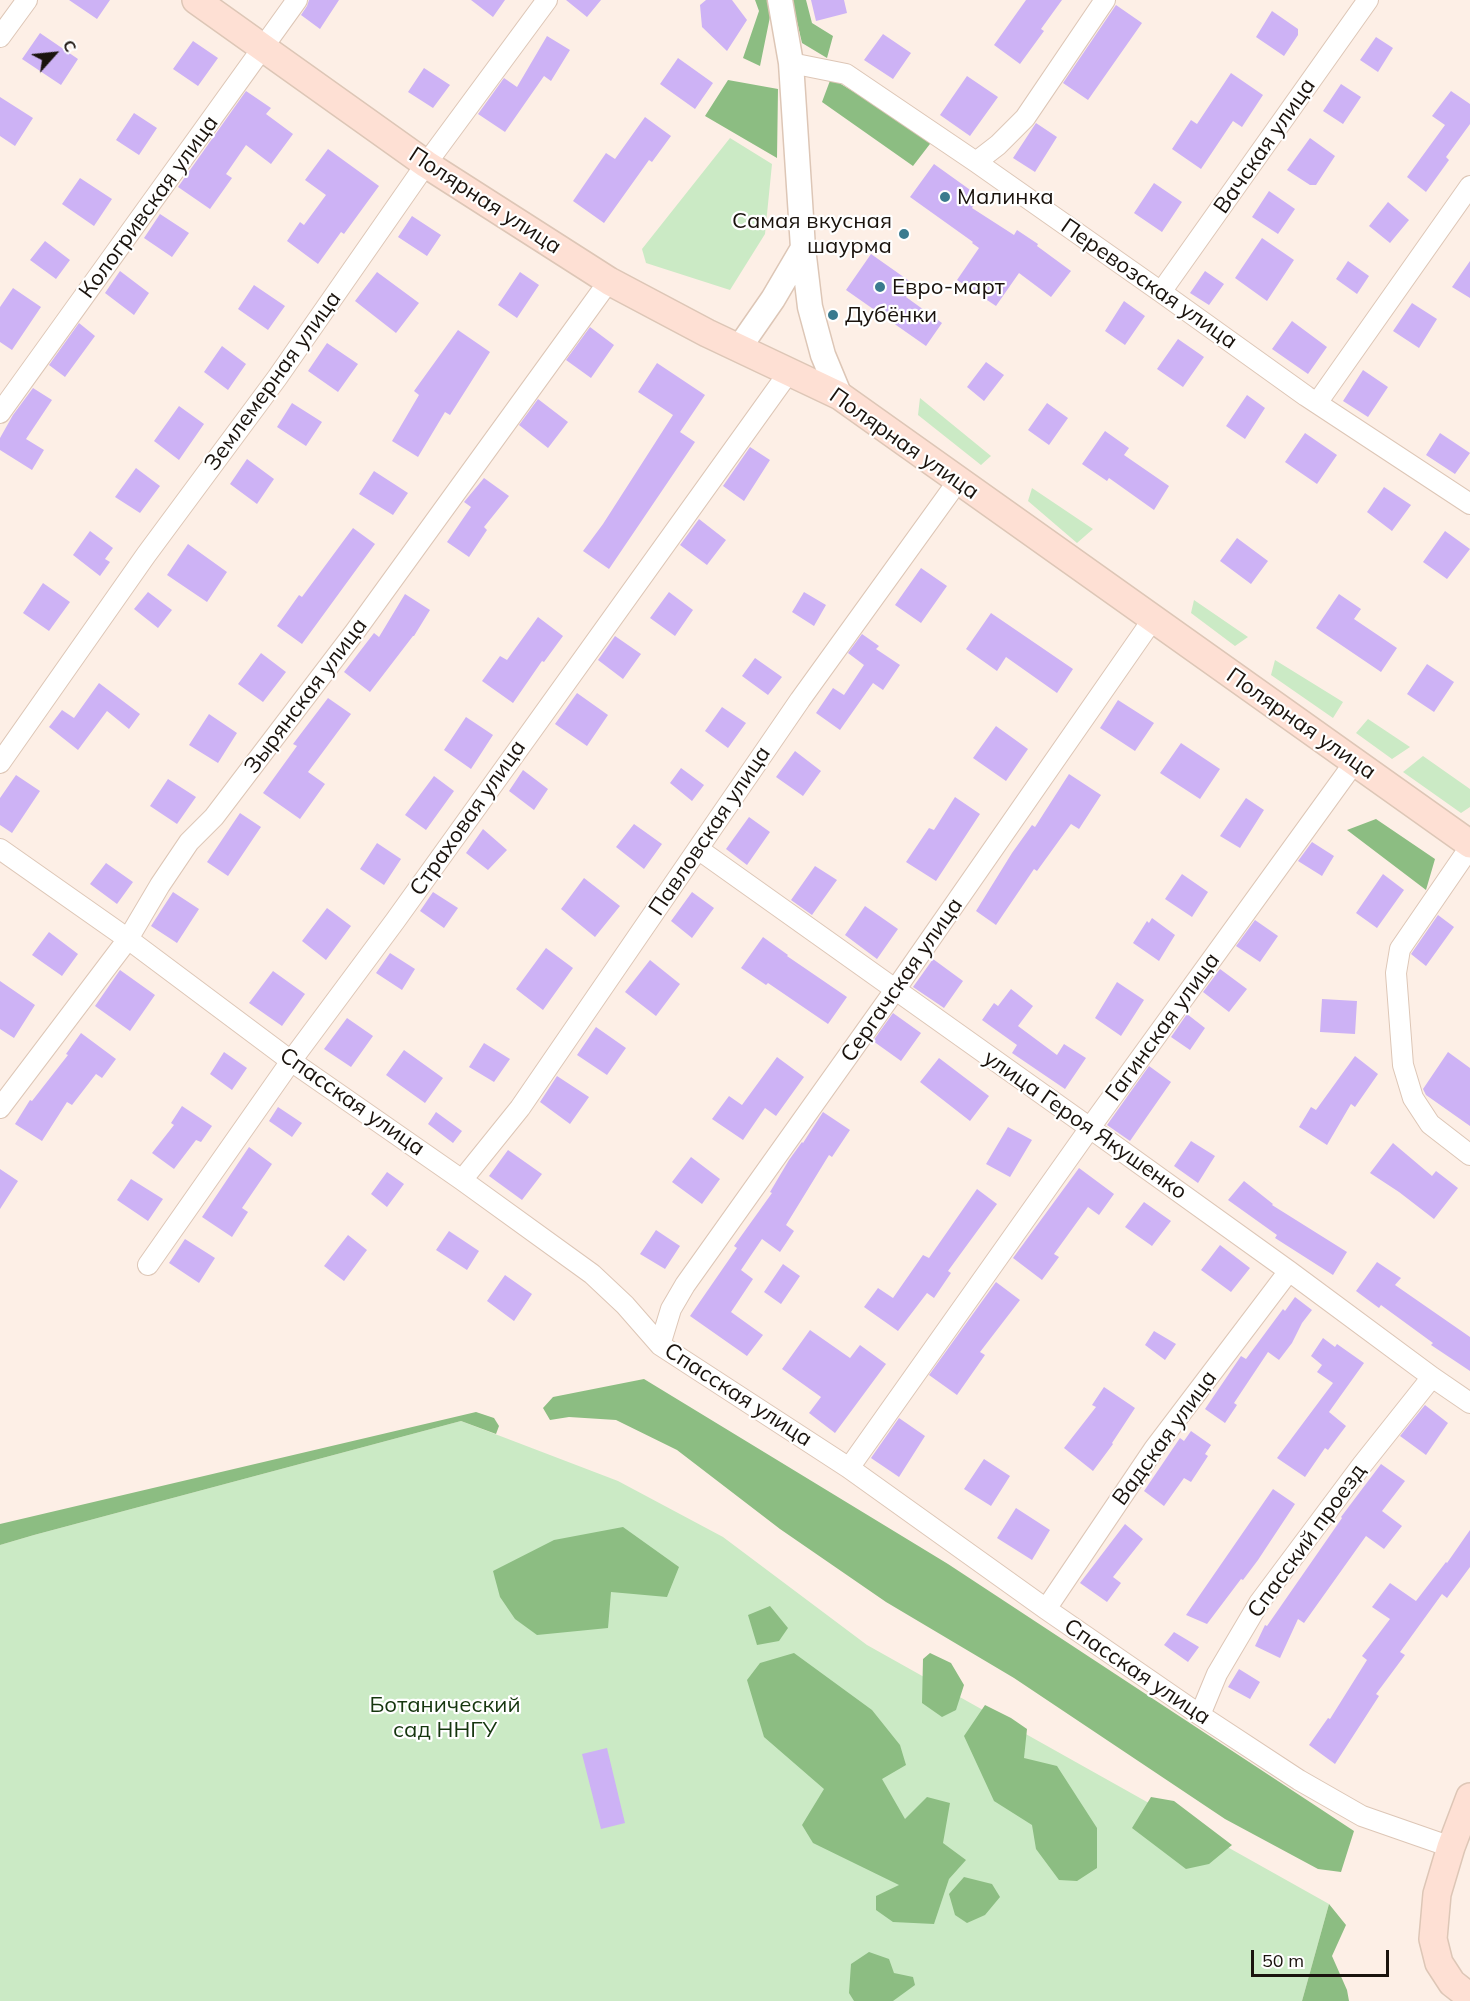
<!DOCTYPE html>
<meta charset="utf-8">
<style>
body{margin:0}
#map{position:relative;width:1470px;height:2001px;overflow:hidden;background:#fdefe6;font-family:Mulish,sans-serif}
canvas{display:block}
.north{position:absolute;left:24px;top:24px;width:60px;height:60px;-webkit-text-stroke:4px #fff;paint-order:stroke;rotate:63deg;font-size:16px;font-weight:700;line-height:24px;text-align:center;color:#1a130d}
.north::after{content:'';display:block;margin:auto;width:21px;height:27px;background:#1a130d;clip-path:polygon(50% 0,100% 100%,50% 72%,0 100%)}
.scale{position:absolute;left:1251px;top:1950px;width:138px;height:27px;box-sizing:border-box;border:3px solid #1a130d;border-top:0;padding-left:8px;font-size:18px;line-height:21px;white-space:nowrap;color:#1a130d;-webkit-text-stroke:4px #fff;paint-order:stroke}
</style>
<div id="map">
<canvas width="1470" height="2001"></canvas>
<div class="north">С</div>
<div class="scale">50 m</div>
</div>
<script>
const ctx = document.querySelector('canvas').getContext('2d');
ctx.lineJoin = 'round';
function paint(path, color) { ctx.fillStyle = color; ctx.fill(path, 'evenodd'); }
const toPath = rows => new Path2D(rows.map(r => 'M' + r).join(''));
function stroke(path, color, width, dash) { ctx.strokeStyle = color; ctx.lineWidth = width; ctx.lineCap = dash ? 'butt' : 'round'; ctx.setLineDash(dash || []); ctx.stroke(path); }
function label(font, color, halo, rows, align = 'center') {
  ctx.font = font + ' Mulish,sans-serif'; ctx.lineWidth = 4.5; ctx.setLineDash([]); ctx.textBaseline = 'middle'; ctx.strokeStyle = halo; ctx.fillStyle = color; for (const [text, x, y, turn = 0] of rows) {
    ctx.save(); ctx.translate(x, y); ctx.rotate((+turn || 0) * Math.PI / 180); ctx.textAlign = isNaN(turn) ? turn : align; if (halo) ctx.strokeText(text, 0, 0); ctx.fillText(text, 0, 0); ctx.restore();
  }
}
const green = toPath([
 [730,138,772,164,765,234,730,290,646,263,642,249],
 [920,398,991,456,981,465,918,415],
 [1032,488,1093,529,1077,543,1028,501],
 [1194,600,1248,637,1235,646,1191,613],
 [1275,660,1343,702,1333,718,1271,675],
 [1368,719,1410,747,1392,759,1356,733],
 [1423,756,1470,789,1470,807,1461,813,1403,772],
 [461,1421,618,1481,723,1537,867,1645,1329,1904,1302,2001,0,2001,0,1545,34,1535]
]);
const forest = toPath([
 [755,0,770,0,772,7,760,66,743,58,759,11],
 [792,0,806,0,812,23,833,36,827,58,802,43],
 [831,78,933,140,913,166,822,102],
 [728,80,778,89,777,158,705,116],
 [1376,819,1435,859,1426,890,1347,830],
 [644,1379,948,1564,1354,1831,1341,1872,1318,1869,1225,1819,1014,1678,886,1602,780,1529,677,1450,616,1420,569,1417,550,1420,543,1408,553,1397],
 [476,1412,494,1418,499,1426,496,1434,461,1421,34,1535,0,1545,0,1524],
 [623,1527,679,1567,667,1597,611,1592,608,1628,537,1635,515,1619,500,1597,493,1571,554,1540],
 [770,1606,788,1628,779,1641,757,1645,748,1615],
 [794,1653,872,1710,900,1745,906,1765,882,1779,905,1819,927,1797,950,1803,943,1843,966,1860,949,1879,934,1924,893,1922,876,1910,876,1896,899,1885,813,1843,802,1825,824,1789,764,1737,747,1680,760,1663],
 [930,1653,951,1663,964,1685,956,1710,942,1717,922,1703,923,1659],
 [985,1705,1011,1718,1027,1729,1024,1758,1057,1766,1097,1828,1097,1868,1077,1881,1059,1880,1036,1849,1032,1825,994,1801,964,1736],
 [1151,1797,1174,1801,1232,1845,1209,1864,1186,1869,1132,1828],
 [964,1877,992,1884,1000,1897,985,1915,967,1923,955,1915,949,1894],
 [1329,1904,1346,1925,1332,1956,1347,1990,1349,2001,1302,2001],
 [869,1952,889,1959,894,1973,913,1977,915,1985,893,2001,854,2001,849,1993,851,1964]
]);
const building = toPath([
 [69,0,110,0,97,19],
 [309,0,339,0,320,29,301,15,307,6],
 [471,0,505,0,493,17],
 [566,0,601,0,587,17],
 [706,0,732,0,747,20,727,51,702,27,700,5],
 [811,0,844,0,847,13,816,21],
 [1026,0,1062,0,1041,29,1044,31,1020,64,994,45],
 [1116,5,1142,23,1088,100,1063,83],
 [1272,11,1298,29,1298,35,1284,56,1256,37],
 [40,33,78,59,61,85,22,59],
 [883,34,911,53,893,79,864,60],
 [547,36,570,50,551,81,544,76,505,132,478,114,504,78,517,87],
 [1376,37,1393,48,1378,72,1360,60],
 [193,41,218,58,198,86,173,69],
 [678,58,713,83,695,109,660,84],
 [424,68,450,85,433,108,408,92],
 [1231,73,1263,95,1242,127,1233,121,1201,169,1172,149,1191,120,1197,124],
 [967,76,998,97,970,136,940,115],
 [1341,84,1361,97,1343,124,1323,111],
 [246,91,271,108,266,114,293,134,271,164,246,145,226,174,232,178,210,209,178,187],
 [1451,91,1470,104,1470,124,1446,157,1449,160,1426,192,1407,177,1445,125,1432,116],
 [0,97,33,118,15,146,0,136],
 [134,113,157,128,139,155,116,140],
 [645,117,671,136,652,162,649,160,604,223,573,201,606,153,615,159],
 [1036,123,1057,137,1035,172,1013,158],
 [1310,138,1335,156,1316,185,1310,185,1287,170],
 [328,149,379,186,344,234,341,232,318,264,287,241,300,222,304,225,326,195,305,180],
 [934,164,980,197,972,208,1014,235,1017,230,1038,244,1037,246,1071,271,1051,297,1019,273,996,306,957,280,979,248,972,243,973,242,910,197],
 [80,178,112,199,94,226,62,204],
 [1154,183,1182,202,1162,232,1134,213],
 [1269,191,1295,209,1278,234,1252,217],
 [1388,202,1409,220,1390,243,1369,226],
 [160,214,189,233,172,257,144,238],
 [412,216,441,235,427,256,398,237],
 [1262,238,1294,260,1267,301,1235,278],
 [45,241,70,260,56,279,30,260],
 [871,254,915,285,906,297,942,323,926,346,846,290],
 [1348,261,1369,276,1357,294,1336,279],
 [1470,261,1470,298,1452,287],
 [120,271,149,293,134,315,105,293],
 [1205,271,1224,284,1209,305,1190,293],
 [377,272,419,303,396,333,355,301],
 [520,272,539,285,517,318,498,305],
 [254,285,285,306,268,330,238,309],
 [13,288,41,307,12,350,0,342,0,307],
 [1124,301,1145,316,1125,345,1105,331],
 [1412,303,1437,319,1419,348,1393,331],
 [1292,321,1327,347,1308,374,1272,349],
 [79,323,95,336,65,377,49,365],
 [590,327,614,345,591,378,566,360],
 [458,330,490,352,450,415,445,412,418,457,392,441,419,395,414,391],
 [1178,339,1204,357,1183,387,1157,369],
 [327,343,358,364,338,392,308,371],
 [222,346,246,364,228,390,204,372],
 [986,362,1004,375,984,401,967,387],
 [657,363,705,395,680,432,695,442,609,569,583,551,603,524,673,415,638,392],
 [1363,370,1388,387,1368,417,1343,401],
 [33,388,52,400,26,439,44,450,32,470,0,450,0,438,13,415],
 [1247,395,1265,408,1245,439,1226,426],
 [538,399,568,422,548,448,519,425],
 [292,403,322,422,306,446,277,427],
 [1047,403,1068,418,1049,445,1028,430],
 [179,406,204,424,179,460,154,441],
 [1105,431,1129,448,1124,455,1169,486,1154,510,1109,478,1107,481,1082,464],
 [1305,433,1337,455,1317,484,1285,462],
 [1440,433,1470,453,1455,474,1426,455],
 [750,447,770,460,744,501,723,486],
 [247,459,274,479,257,504,230,484],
 [136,468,160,486,140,513,115,497],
 [374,471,408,493,393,515,359,494],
 [484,478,509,496,484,527,487,530,469,557,447,542,471,507,464,502],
 [1384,487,1411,505,1392,531,1367,512],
 [699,519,726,540,707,565,680,545],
 [353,528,375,544,302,644,277,626,299,595,302,597],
 [90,531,113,548,105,559,110,562,100,576,73,555],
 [1445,531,1470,549,1447,579,1423,562],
 [1237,538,1268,561,1251,584,1220,561],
 [188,544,227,572,207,602,167,575],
 [921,568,947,586,921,623,895,605],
 [43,583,70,602,49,631,23,613],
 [148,592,172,610,158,628,134,609],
 [669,592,693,610,675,636,650,618],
 [804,592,826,605,814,626,792,612],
 [405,594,430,610,414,636,413,636,370,692,344,672,374,633,379,637],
 [1339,594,1361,609,1354,619,1397,648,1381,672,1316,628],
 [991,613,1073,669,1057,693,1006,657,997,671,966,649],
 [538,617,563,636,544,662,542,661,513,703,482,681,500,656,507,660],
 [862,634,879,646,876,649,900,665,883,690,873,683,840,730,816,713,833,688,844,695,864,665,848,653],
 [615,636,641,654,623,679,598,660],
 [261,653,286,672,263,702,238,684],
 [755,658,782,677,768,695,742,676],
 [1427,664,1454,682,1434,712,1407,694],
 [99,683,140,714,129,729,107,711,78,750,49,727,62,710,74,718],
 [577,693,608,715,587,746,555,724],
 [328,698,351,714,308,772,325,784,300,819,263,793,297,746,293,744],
 [1118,700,1154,723,1135,751,1100,728],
 [722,707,746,723,728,748,705,731],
 [209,714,237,733,218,763,189,745],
 [466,717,493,735,471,769,444,750],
 [996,726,1028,749,1006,781,973,758],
 [1181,743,1220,769,1200,799,1160,773],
 [795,751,821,771,803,796,776,777],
 [681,768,704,785,692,801,670,783],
 [523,770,548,789,534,810,509,791],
 [1069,774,1101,795,1079,829,1071,824,1037,871,1034,869,996,925,976,911,1012,853,1032,825,1035,827],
 [16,775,40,791,12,833,0,825,0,798],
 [434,776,454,791,426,830,405,815],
 [168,779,196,797,177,824,150,806],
 [955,797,980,814,936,881,906,862,929,828,934,830],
 [1246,798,1264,810,1240,848,1220,836],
 [240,813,261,827,228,876,207,862],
 [749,817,770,832,747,865,726,849],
 [634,824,662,844,644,869,616,847],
 [483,829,507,850,488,870,466,853],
 [1312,842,1334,856,1322,876,1298,861],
 [377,843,401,859,384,885,360,869],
 [106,863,133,882,117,904,90,884],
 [815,866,837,880,812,915,791,900],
 [1182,874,1208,892,1192,917,1165,899],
 [1383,874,1404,890,1377,928,1356,913],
 [584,878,620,906,595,937,561,909],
 [173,892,199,909,177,943,151,926],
 [433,892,458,908,444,928,420,911],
 [692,892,714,908,692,938,671,921],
 [865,906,898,929,877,959,845,935],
 [327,908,351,926,326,960,302,941],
 [1438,915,1454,927,1426,966,1411,954],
 [1152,918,1175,935,1159,961,1133,943,1147,921,1149,923],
 [1255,920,1278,936,1260,962,1236,946],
 [49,932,78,954,62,976,32,955],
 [763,937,788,955,787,956,847,997,828,1024,768,983,766,985,741,968],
 [546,948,573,968,543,1010,516,989],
 [390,953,415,969,402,990,376,973],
 [933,959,963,981,944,1008,913,987],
 [650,960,680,984,656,1016,625,992],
 [1220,969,1247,989,1229,1012,1203,992],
 [120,970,155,995,130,1031,95,1006],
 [273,971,305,994,282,1026,249,1003],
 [0,981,35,1005,14,1038,0,1029],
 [1117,982,1144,1000,1121,1036,1095,1018],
 [1011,989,1033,1006,1018,1026,1057,1055,1064,1044,1086,1058,1065,1089,1012,1053,1017,1045,982,1020,994,1003,998,1006],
 [1322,999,1357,1001,1355,1034,1320,1032],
 [893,1013,921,1033,901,1061,873,1041],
 [1187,1014,1205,1028,1190,1050,1171,1037],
 [347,1018,373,1036,351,1067,324,1049],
 [596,1027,626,1048,607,1075,577,1055],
 [81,1033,116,1059,102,1078,96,1074,72,1105,67,1102,42,1141,15,1124,30,1100,32,1101,68,1055,66,1054],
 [484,1043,510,1059,494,1082,469,1067],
 [404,1050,443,1078,425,1103,386,1075],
 [224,1052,247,1068,232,1090,210,1074],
 [1448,1052,1470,1068,1470,1126,1426,1095,1423,1089],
 [1355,1056,1378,1074,1355,1107,1351,1104,1327,1145,1299,1127,1311,1107,1316,1110],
 [777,1057,804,1077,776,1116,765,1108,743,1140,712,1119,729,1096,742,1105],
 [939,1058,989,1096,970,1121,920,1082],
 [1149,1066,1171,1082,1130,1141,1107,1125],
 [557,1076,589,1097,570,1124,540,1102],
 [182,1106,212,1126,201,1142,196,1140,174,1169,152,1153,174,1125,171,1123],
 [278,1107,302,1123,292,1137,269,1121],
 [436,1112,462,1131,453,1143,428,1124],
 [823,1112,850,1130,832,1157,829,1155,786,1225,794,1231,780,1252,762,1239,741,1270,753,1279,731,1312,763,1335,747,1356,690,1316,737,1248,734,1246,772,1193,770,1192,789,1160,802,1142,803,1143],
 [1008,1127,1032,1140,1010,1177,986,1164],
 [1191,1141,1215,1156,1198,1183,1174,1166],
 [1393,1143,1432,1176,1436,1171,1458,1188,1434,1219,1399,1192,1370,1173],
 [249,1147,272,1164,242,1208,248,1212,232,1237,202,1217],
 [508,1150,542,1174,522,1200,489,1176],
 [691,1157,720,1179,702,1204,672,1182],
 [1079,1168,1114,1194,1099,1215,1088,1207,1054,1254,1059,1257,1042,1280,1013,1258],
 [0,1169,18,1181,0,1209],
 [387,1172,404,1184,387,1207,371,1194],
 [131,1179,163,1199,148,1221,117,1200],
 [1244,1181,1273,1204,1272,1205,1347,1252,1333,1275,1275,1238,1277,1235,1228,1200],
 [977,1189,997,1204,948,1271,951,1273,934,1298,927,1293,898,1331,864,1307,878,1288,893,1298,923,1255,929,1258],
 [1144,1202,1171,1221,1152,1246,1125,1227],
 [656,1230,680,1246,665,1269,640,1254],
 [449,1231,479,1251,467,1270,436,1250],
 [348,1235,367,1250,344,1281,324,1266],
 [185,1239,215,1258,199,1283,169,1263],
 [1220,1245,1250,1268,1231,1292,1201,1270],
 [1377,1262,1401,1278,1395,1285,1470,1337,1470,1371,1431,1345,1433,1343,1381,1305,1379,1308,1356,1291],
 [783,1264,800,1276,781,1304,764,1292],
 [505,1275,532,1294,514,1321,487,1301],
 [996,1282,1020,1300,980,1352,985,1355,957,1395,929,1375],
 [1295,1297,1312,1310,1302,1323,1292,1343,1279,1360,1268,1352,1234,1403,1237,1405,1225,1423,1205,1409,1241,1356,1246,1359,1283,1309,1285,1311],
 [810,1330,850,1358,860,1345,886,1364,835,1433,809,1413,821,1397,782,1369],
 [1154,1331,1176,1344,1165,1360,1145,1345],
 [1323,1338,1335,1347,1337,1344,1364,1363,1329,1412,1346,1426,1328,1450,1325,1448,1305,1477,1277,1458,1333,1383,1317,1372,1322,1365,1311,1356],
 [1104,1387,1135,1408,1112,1443,1113,1444,1093,1471,1064,1448,1096,1407,1092,1405],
 [1425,1405,1448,1423,1426,1455,1400,1436],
 [899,1418,925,1436,899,1477,871,1458],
 [1191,1431,1211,1445,1205,1454,1208,1456,1191,1482,1184,1478,1164,1506,1144,1491,1180,1438,1184,1441],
 [984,1459,1010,1476,991,1506,964,1489],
 [1381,1464,1405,1481,1382,1511,1402,1526,1384,1549,1366,1536,1304,1623,1298,1619,1280,1658,1255,1646,1265,1625,1267,1626,1342,1518,1341,1517],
 [1273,1489,1295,1504,1258,1560,1243,1580,1241,1579,1207,1624,1186,1615],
 [1016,1508,1050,1530,1032,1560,997,1538],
 [1125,1524,1143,1539,1113,1577,1121,1583,1107,1602,1080,1583],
 [1470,1530,1470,1567,1447,1598,1442,1594,1400,1652,1405,1655,1376,1694,1379,1696,1335,1764,1309,1745,1328,1718,1330,1719,1367,1660,1362,1656,1390,1619,1372,1607,1390,1583,1416,1601,1446,1562,1447,1563],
 [1174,1632,1199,1647,1188,1662,1164,1645],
 [1239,1669,1260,1682,1250,1699,1228,1687],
 [607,1748,625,1823,601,1829,582,1754]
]);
const minor = toPath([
 [0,37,27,0],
 [791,63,846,74,976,162,1161,292,1306,396,1470,504],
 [976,162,998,145,1025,118,1105,0],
 [1161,292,1368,0],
 [1317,403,1470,186],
 [0,413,297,0],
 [0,763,146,555,277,378,426,164,547,0],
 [1470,847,1400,949,1396,973,1403,1065,1413,1098,1430,1124,1470,1155],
 [0,849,128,939,291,1061,462,1180,592,1274,625,1305,660,1345,849,1468,1046,1609,1200,1715,1299,1780,1362,1816,1451,1847],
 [698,849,1090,1128,1289,1271,1432,1377,1470,1403],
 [0,1108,128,939,160,885,189,842,214,817,354,633,609,281],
 [462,1180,520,1108,800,700,958,481],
 [148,1265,291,1061,395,921,789,372],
 [660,1345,671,1309,685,1285,895,990,1153,619],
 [849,1468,1097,1118,1354,763],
 [1046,1609,1154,1449,1289,1271],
 [1200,1715,1217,1674,1259,1603,1362,1465,1432,1377]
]);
const tertiary = toPath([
 [780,0,791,63,803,248,810,307,823,355,840,396],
 [739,348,773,299,803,248]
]);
const secondary = toPath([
 [196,0,426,164,609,281,707,333,840,396,1470,844],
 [1470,1797,1451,1847,1437,1894,1433,1939,1439,1963,1452,1983,1470,1997]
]);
const markers = [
 [945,197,6,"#3a7a8e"],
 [904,234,6,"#3a7a8e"],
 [880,287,6,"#3a7a8e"],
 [833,315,6,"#3a7a8e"]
];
const streetNames = [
 ["Вачская улица",1265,146,-55],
 ["Полярная улица",485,201,33],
 ["Кологривская улица",149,207,-54],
 ["Перевозская улица",1149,284,35],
 ["Землемерная улица",273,381,-54],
 ["Полярная улица",904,444,35],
 ["Зырянская улица",306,696,-53],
 ["Полярная улица",1301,724,35],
 ["Страховая улица",468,818,-55],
 ["Павловская улица",710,831,-56],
 ["Сергачская улица",902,980,-55],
 ["Гагинская улица",1163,1027,-54],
 ["Спасская улица",352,1102,35],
 ["улица Героя Якушенко",1085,1125,35],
 ["Спасская улица",738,1395,33],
 ["Вадская улица",1165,1438,-54],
 ["Спасский проезд",1307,1541,-54],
 ["Спасская улица",1137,1672,34]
];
const poiNames = [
 ["Малинка",957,197],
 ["Самая вкусная",892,221,"right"],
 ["шаурма",892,246,"right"],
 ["Евро-март",892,287],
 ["Дубёнки",845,315]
];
const parkNames = [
 ["Ботанический",445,1705],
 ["сад ННГУ",445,1730]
];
paint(green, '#cbeac5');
paint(forest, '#8cbd82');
paint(building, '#cdb2f5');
stroke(minor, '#ddc6b6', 22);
stroke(tertiary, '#ddc6b6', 27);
stroke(secondary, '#ddc6b6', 30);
stroke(minor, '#fff', 20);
stroke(tertiary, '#fff', 24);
stroke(secondary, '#fee0d4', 27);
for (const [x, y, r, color] of markers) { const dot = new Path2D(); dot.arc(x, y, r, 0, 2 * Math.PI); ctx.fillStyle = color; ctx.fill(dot); stroke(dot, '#fff', 2); }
label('22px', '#1a130d', '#fff', streetNames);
label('22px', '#1a130d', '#fff', poiNames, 'left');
label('22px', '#15360e', '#fff', parkNames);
</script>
